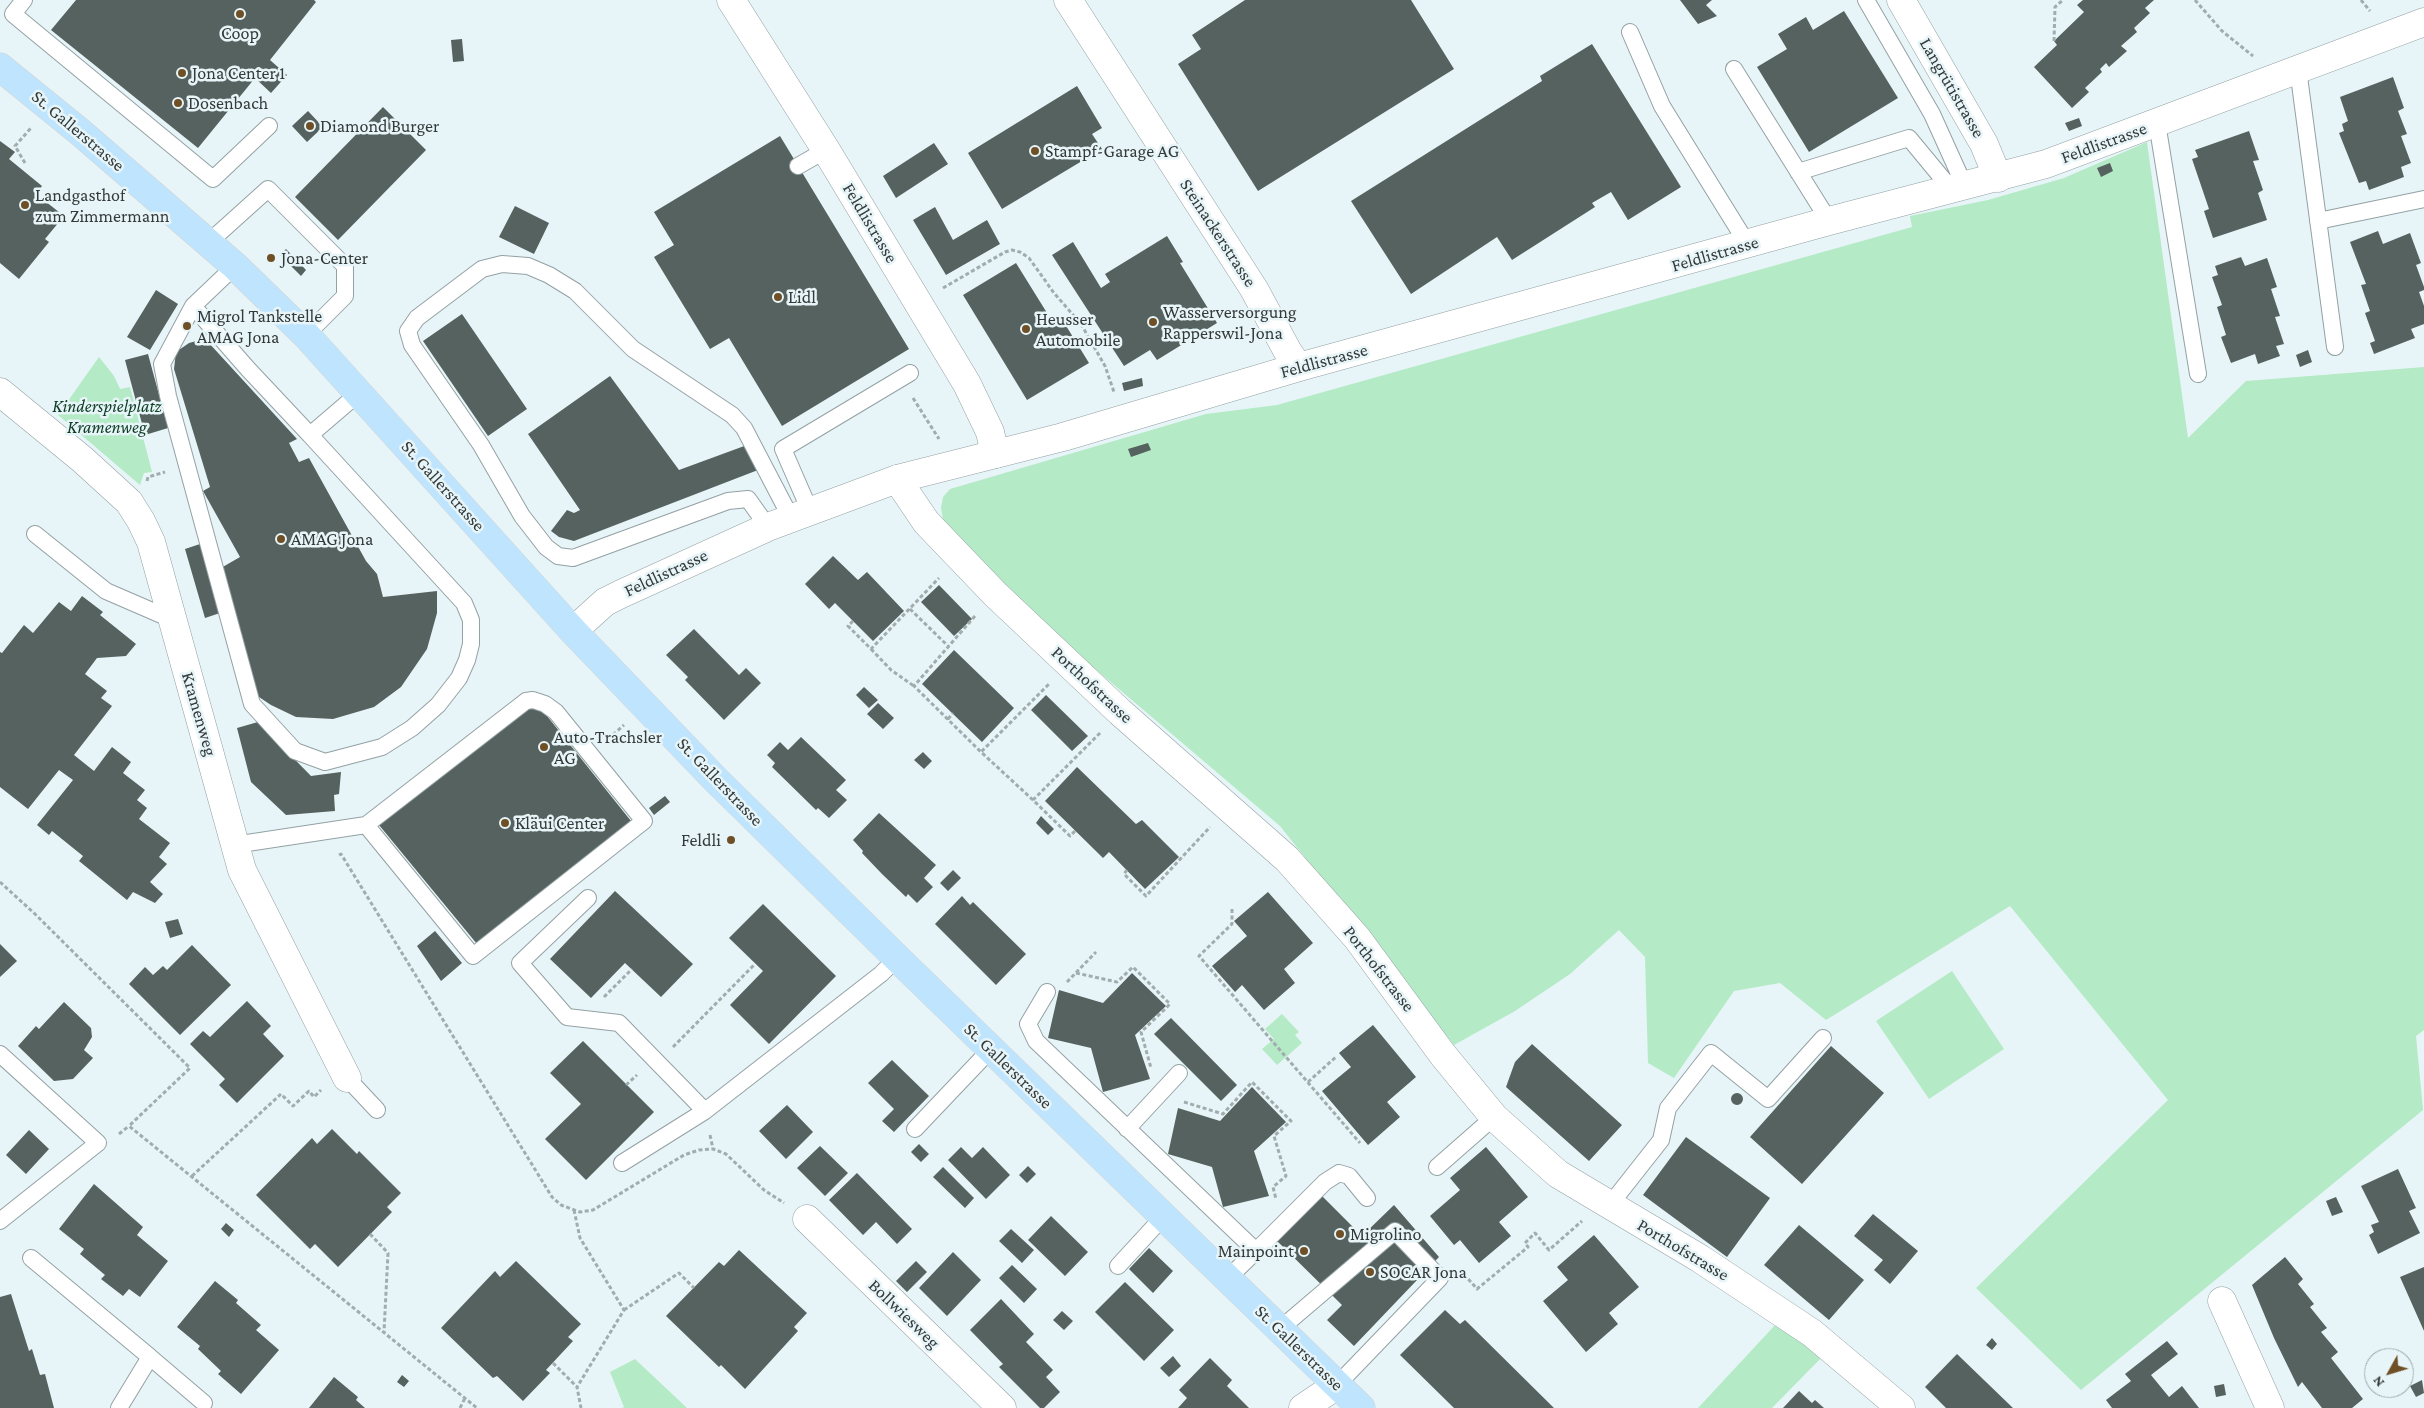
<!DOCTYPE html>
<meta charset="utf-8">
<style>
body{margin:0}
#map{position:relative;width:2424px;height:1408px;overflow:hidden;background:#e7f5f8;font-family:"Crimson Pro",serif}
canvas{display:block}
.north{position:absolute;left:2364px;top:1348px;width:50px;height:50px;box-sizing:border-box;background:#e7f5f8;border:1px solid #9faaac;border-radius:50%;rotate:231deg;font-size:14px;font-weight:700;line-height:20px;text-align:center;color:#34393a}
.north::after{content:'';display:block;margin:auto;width:18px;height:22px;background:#6f4f25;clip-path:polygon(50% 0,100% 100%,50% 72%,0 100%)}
</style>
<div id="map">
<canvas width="2424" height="1408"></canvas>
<div class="north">N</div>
</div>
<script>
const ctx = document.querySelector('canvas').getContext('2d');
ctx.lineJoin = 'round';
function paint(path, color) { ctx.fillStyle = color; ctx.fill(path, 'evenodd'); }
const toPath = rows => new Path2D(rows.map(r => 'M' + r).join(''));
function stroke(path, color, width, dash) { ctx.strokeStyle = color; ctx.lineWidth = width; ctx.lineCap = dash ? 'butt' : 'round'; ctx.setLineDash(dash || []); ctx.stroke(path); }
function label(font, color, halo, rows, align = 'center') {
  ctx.font = font + ' "Crimson Pro",serif'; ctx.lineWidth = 5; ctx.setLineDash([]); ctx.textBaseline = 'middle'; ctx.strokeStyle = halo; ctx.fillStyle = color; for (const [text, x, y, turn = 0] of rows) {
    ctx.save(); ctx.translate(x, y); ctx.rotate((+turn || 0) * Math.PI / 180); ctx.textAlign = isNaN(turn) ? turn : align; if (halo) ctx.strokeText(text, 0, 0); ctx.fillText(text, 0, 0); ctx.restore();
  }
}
const green = toPath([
 [2147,142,2188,438,2246,381,2424,367,2424,1030,2416,1036,2423,1110,2081,1390,1976,1288,2168,1100,2010,906,1826,1020,1780,983,1734,991,1674,1078,1648,1063,1645,957,1619,930,1570,974,1515,1011,1454,1045,1280,826,1040,622,943,520,941,508,943,497,950,489,1206,414,1277,405,1912,227,1910,216,1988,200,2064,178],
 [99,357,114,376,120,389,130,387,152,472,144,473,140,485,58,415],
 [1952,971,2004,1049,1929,1099,1876,1021],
 [1282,1014,1299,1032,1295,1035,1302,1043,1277,1065,1262,1049,1274,1039,1265,1029],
 [1777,1323,1821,1358,1772,1408,1698,1408],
 [635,1359,687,1408,622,1408,624,1407,610,1372]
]);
const building = toPath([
 [76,0,314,0,316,2,270,60,287,75,271,93,255,78,198,148,51,30],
 [1245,0,1411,0,1454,69,1258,191,1178,64,1201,49,1192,35],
 [1680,0,1712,0,1706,5,1717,16,1698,24],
 [2083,0,2154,0,2145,8,2150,13,2134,28,2137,32,2121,46,2127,51,2109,67,2106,63,2100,69,2102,72,2085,88,2089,92,2072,108,2034,67,2057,45,2054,41,2084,12,2077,5],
 [1844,11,1898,98,1809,152,1757,67,1787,49,1778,34,1806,17,1813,30],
 [462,39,464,61,453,62,451,40],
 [1592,44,1681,187,1628,220,1611,192,1592,203,1595,207,1512,260,1497,237,1411,294,1351,201,1542,81,1540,76],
 [2393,77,2404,108,2398,111,2407,134,2401,136,2411,163,2401,167,2404,177,2369,190,2366,181,2359,183,2339,133,2344,131,2342,124,2348,121,2340,97],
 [1077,86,1102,128,1092,134,1102,149,1002,209,968,153],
 [383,107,426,150,338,240,295,197],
 [308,111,323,127,307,142,292,126],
 [2079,118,2082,126,2069,131,2065,123],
 [2249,131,2259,160,2253,161,2263,190,2258,193,2267,220,2213,238,2204,211,2209,209,2192,159,2198,157,2195,150],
 [780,136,909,349,782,426,729,338,710,349,654,257,674,245,654,212],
 [0,141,15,152,9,159,42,186,36,194,64,216,45,239,49,242,19,279,0,263],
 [934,143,948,164,896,198,883,176],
 [2110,163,2113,171,2101,177,2097,168],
 [515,206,549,223,534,254,499,237],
 [935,207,953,240,987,220,1000,244,946,275,913,220],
 [2378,231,2383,244,2410,233,2421,263,2416,265,2424,287,2424,290,2419,292,2424,306,2424,324,2411,329,2415,338,2374,354,2370,343,2375,341,2365,313,2370,311,2361,285,2366,284,2350,242],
 [1167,236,1183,262,1180,263,1217,323,1157,360,1150,350,1124,366,1052,255,1073,242,1101,288,1110,282,1105,274],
 [286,249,306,270,301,276,280,255],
 [2241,257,2245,266,2267,258,2277,287,2271,289,2280,316,2275,317,2284,344,2276,346,2280,356,2258,364,2255,354,2231,363,2221,337,2226,335,2217,307,2222,305,2212,277,2218,275,2215,266],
 [1016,263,1052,321,1060,316,1089,363,1027,400,963,295],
 [156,290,178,304,150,350,127,337],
 [462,314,527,409,488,436,423,341],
 [200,340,208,342,297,439,289,443,299,462,309,458,366,561,377,574,383,597,437,591,437,613,427,649,401,687,374,707,333,719,296,717,271,705,253,693,221,568,240,557,203,491,210,487,174,369,176,352,189,343],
 [2308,350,2312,362,2300,367,2296,355],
 [148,354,168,428,145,435,125,360],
 [610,376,679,470,747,445,758,470,574,541,559,537,551,531,567,510,574,513,580,510,528,434],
 [1142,378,1143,386,1124,391,1122,383],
 [1148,443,1151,450,1131,457,1128,449],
 [203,543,223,612,205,618,185,549],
 [833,556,858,580,867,572,904,611,873,641,835,603,829,609,805,584],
 [939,585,972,619,954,636,921,602],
 [82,596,103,612,100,615,136,644,126,656,97,658,85,674,107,691,101,698,112,706,74,755,94,771,112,747,131,762,123,773,145,790,137,800,147,808,139,819,170,843,159,857,167,864,150,882,163,894,155,903,133,892,127,900,79,861,83,856,52,831,49,835,37,825,73,780,59,770,28,809,0,787,0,652,2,653,24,625,33,633,59,602,71,611],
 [694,629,739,675,746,668,761,683,724,720,685,680,688,677,666,655],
 [954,650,1014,708,982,742,922,684],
 [864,687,878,700,869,708,856,695],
 [1046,695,1088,736,1072,751,1031,710],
 [535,701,631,821,477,944,379,825],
 [878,703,894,718,883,729,867,714],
 [258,722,311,776,341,772,339,794,334,795,335,811,286,815,251,782,237,728],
 [801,737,846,780,836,790,847,800,829,818,818,808,816,810,772,767,775,763,767,755,780,742,788,750],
 [923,752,932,761,924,769,914,760],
 [1077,767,1136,824,1142,820,1179,857,1145,889,1109,852,1103,858,1045,801],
 [665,796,670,802,654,815,649,808],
 [879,813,936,865,924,878,933,887,917,903,908,894,906,897,882,874,862,853,863,851,853,840],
 [1041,816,1054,829,1048,835,1036,823],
 [953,870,961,878,948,891,940,883],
 [615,891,693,964,661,997,625,963,591,998,550,959],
 [1268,892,1313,943,1284,969,1295,983,1264,1010,1242,985,1235,992,1212,966,1247,936,1234,921],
 [962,896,970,905,973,902,1026,954,996,985,935,924],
 [763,904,836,976,769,1044,730,1005,763,971,729,938],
 [178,919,183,934,170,938,165,922],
 [435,931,462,963,441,981,417,946],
 [0,944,17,961,0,977],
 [192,945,231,985,180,1035,129,984,145,967,153,975,163,966,167,970],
 [1132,973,1166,1006,1135,1035,1150,1079,1103,1092,1091,1048,1048,1038,1059,990,1103,1003],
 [247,1001,271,1026,263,1034,284,1056,237,1103,219,1085,225,1079,190,1044,203,1031,210,1037],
 [64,1002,91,1028,92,1037,84,1050,93,1058,73,1079,54,1081,18,1046,36,1026,39,1029],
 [1171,1018,1237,1085,1221,1101,1154,1034],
 [1373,1025,1416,1077,1387,1102,1400,1117,1368,1145,1322,1091,1351,1067,1339,1053],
 [583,1041,654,1112,586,1180,545,1139,581,1104,550,1073],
 [1532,1044,1622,1125,1589,1161,1506,1087,1515,1062],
 [1831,1046,1884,1093,1802,1184,1750,1137],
 [892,1060,929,1096,894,1132,882,1121,894,1109,868,1083],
 [1252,1087,1286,1122,1254,1151,1269,1196,1223,1207,1212,1167,1168,1154,1178,1108,1220,1121],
 '1731 1099a6 6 0 1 1 12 0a6 6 0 1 1-12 0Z',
 [787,1105,813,1132,786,1159,759,1131],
 [332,1129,357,1154,359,1151,401,1193,387,1207,392,1212,338,1267,315,1244,310,1249,256,1195,312,1138,317,1144],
 [29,1130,49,1149,26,1174,6,1155],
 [1686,1137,1770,1198,1727,1257,1643,1195],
 [919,1144,929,1154,921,1162,911,1152],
 [820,1146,848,1173,825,1196,797,1168],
 [961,1147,972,1158,983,1147,1010,1175,986,1199,948,1160],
 [1486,1147,1528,1197,1499,1222,1511,1236,1479,1263,1460,1240,1454,1245,1430,1216,1460,1190,1450,1178],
 [1028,1166,1036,1174,1027,1183,1019,1175],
 [943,1167,974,1198,965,1208,933,1177],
 [2398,1169,2416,1208,2409,1211,2420,1233,2378,1254,2369,1235,2374,1232,2371,1225,2379,1222,2361,1186],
 [857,1173,912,1229,897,1244,876,1222,863,1235,829,1200],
 [94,1184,143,1227,137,1235,168,1261,140,1297,129,1289,123,1296,101,1279,105,1275,80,1254,84,1249,59,1229],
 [1322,1196,1362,1236,1394,1205,1439,1257,1354,1346,1327,1320,1342,1305,1276,1240],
 [2336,1197,2343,1212,2332,1216,2326,1201],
 [1873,1214,1918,1251,1890,1284,1874,1270,1883,1260,1854,1236],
 [1051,1216,1088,1252,1065,1276,1028,1240],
 [226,1223,234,1230,229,1237,221,1229],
 [1799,1225,1864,1280,1829,1320,1764,1265],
 [1011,1229,1034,1250,1022,1263,999,1241],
 [1594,1235,1639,1287,1609,1313,1618,1324,1586,1352,1543,1301,1568,1280,1557,1267],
 [1149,1248,1173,1271,1153,1293,1129,1269],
 [739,1250,807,1313,794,1327,798,1331,745,1389,721,1365,719,1367,666,1316,719,1262,724,1266],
 [953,1252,981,1280,947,1316,919,1288],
 [2285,1257,2303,1279,2298,1284,2314,1304,2310,1307,2327,1328,2321,1332,2338,1352,2331,1358,2363,1399,2352,1408,2322,1408,2302,1382,2298,1387,2274,1338,2252,1285],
 [516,1261,581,1324,568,1337,573,1341,546,1370,550,1373,523,1401,497,1376,493,1378,441,1328,495,1271,500,1277],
 [916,1261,927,1272,907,1292,896,1281],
 [1012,1265,1037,1289,1024,1303,999,1278],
 [2424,1267,2424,1331,2400,1277],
 [215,1281,238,1300,236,1303,261,1325,256,1330,279,1350,241,1394,218,1374,221,1371,198,1349,200,1346,177,1327],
 [1125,1282,1174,1330,1144,1361,1095,1312],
 [11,1294,29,1351,32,1349,40,1375,45,1374,54,1408,0,1408,0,1297],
 [1001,1299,1034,1334,1026,1342,1053,1370,1046,1377,1060,1392,1044,1408,1040,1408,999,1367,1003,1364,970,1330],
 [1445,1310,1460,1324,1465,1320,1554,1408,1454,1408,1400,1355],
 [1062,1311,1073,1321,1064,1330,1053,1320],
 [1992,1338,1997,1344,1992,1350,1986,1345],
 [2167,1341,2178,1354,2151,1375,2169,1397,2182,1386,2199,1408,2112,1408,2106,1400,2131,1381,2125,1374],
 [1957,1354,2013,1408,1946,1408,1925,1387],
 [1173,1356,1181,1366,1169,1377,1160,1368],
 [1210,1358,1232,1380,1227,1386,1249,1408,1178,1408,1187,1398,1179,1390],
 [402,1375,409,1381,404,1387,397,1382],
 [334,1377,358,1397,356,1400,365,1408,309,1408],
 [2422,1380,2424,1393,2416,1397,2410,1386],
 [2224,1384,2226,1395,2216,1397,2214,1386],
 [1799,1391,1812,1403,1815,1400,1824,1408,1783,1408]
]);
const path = toPath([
 [2195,0,2222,31,2253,56],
 [2361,0,2370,11],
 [2054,41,2055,7,2063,0],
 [25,163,15,146,31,128],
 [943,288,1005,252,1012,250,1020,252,1029,258,1054,293,1081,324,1105,366,1114,392],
 [913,398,939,439],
 [68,411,78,405,100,410,114,404],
 [147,481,148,477,165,472],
 [910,609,949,647],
 [975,616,914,686,981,752],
 [853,621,848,626,871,649,939,578],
 [871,649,891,670,914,686],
 [948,719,953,713],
 [608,739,624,725],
 [1033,800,981,752,1049,684],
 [1075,831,1070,836,1033,800,1101,732],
 [339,855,341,854,552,1197,561,1205,580,1212,593,1210,684,1155,699,1150,713,1149,726,1154,764,1190,784,1203],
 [1127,870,1124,874,1146,896,1210,827],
 [0,882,35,914,190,1068,129,1126,477,1408],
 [1232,909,1232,924,1199,956,1360,1143],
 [1076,973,1117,982,1133,967,1170,1004,1141,1032,1151,1068],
 [1067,982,1096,952],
 [604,997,632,969],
 [673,1047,755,964],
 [1308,1082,1337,1056],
 [626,1085,637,1075],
 [1184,1102,1223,1114,1252,1082,1291,1121,1274,1136,1286,1176,1273,1187,1276,1199],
 [119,1134,129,1126],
 [710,1135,713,1149],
 [192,1176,281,1094,293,1106,309,1091,314,1097,321,1090],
 [574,1210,580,1238,624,1310,577,1387,581,1408],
 [370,1234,388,1253,384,1332],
 [1464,1274,1477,1289,1528,1247,1525,1243,1535,1233,1549,1250,1582,1221],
 [624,1310,679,1273,694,1288],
 [553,1363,577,1387],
 [460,1408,465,1398]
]);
const service = toPath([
 [24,0,13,14,213,179,269,126],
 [1866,0,1932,114,1965,187],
 [1630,32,1662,106,1748,245],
 [1734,69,1829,221],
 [2298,69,2335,347],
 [2157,123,2198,374],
 [798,166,826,150],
 [1798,172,1909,138,1952,190],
 [2318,221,2424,199],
 [208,243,268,189,345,266,345,296,306,335],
 [235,266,193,306,162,364,168,396,252,704,295,751,325,762,382,747,412,728,438,705,459,678,467,660,471,644,471,620,464,603,310,435,359,393],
 [193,306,248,369,310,435],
 [810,511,783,449,910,373],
 [768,527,748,499,728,501,573,558,558,556,546,547,522,516,481,445,412,345,408,331,417,318,482,269,502,264,528,266,549,275,575,291,633,349,732,415,744,428,791,518],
 [35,534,106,591,173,620],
 [234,845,366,825,526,701,533,700,545,704,556,712,644,821,473,956,366,825],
 [588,898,520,963,567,1017,619,1023,705,1111],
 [1047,992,1028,1024,1036,1041,1256,1251,1228,1278],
 [0,1054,98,1143,0,1221],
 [347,1078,377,1110],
 [915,1129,991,1049],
 [1127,1129,1179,1073],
 [622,1163,705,1111,881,974,897,958],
 [1437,1167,1494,1117],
 [1609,1206,1661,1140,1668,1108,1711,1053,1768,1099,1823,1038],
 [1256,1251,1325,1182,1339,1173,1349,1176,1367,1198],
 [31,1258,150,1357,119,1408],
 [1118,1266,1164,1216],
 [1280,1329,1395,1231,1440,1278,1337,1385],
 [150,1357,204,1403]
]);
const minor = toPath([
 [731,0,826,150,967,384,990,432,995,454],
 [1068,0,1254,289,1288,352,1299,367],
 [1901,0,1984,144,1998,178],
 [0,392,83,460,129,502,141,521,151,542,242,870,347,1078],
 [897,479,926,522,995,594,1120,712,1287,859,1357,938,1443,1055,1494,1117,1558,1174,1699,1258,1812,1333,1901,1408],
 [807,1219,1002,1408],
 [2222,1301,2270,1408],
 [1303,1408,1337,1385]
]);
const tertiary = toPath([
 [573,631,605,602,621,594,768,527,897,479,1063,437,1299,367,1829,221,2046,164,2424,22]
]);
const primary = toPath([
 [0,67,80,132,235,266,306,335,573,631,715,779,897,958,1361,1408]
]);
const markers = [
 [240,14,5,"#6f4f25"],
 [182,73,5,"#6f4f25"],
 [178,103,5,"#6f4f25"],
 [310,126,5,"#6f4f25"],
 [1035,151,5,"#6f4f25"],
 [25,205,5,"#6f4f25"],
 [271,258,5,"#6f4f25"],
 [778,297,5,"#6f4f25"],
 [1153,322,5,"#6f4f25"],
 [187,326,5,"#6f4f25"],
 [1026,329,5,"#6f4f25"],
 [281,539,5,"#6f4f25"],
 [544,747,5,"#6f4f25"],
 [505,823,5,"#6f4f25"],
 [731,840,5,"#6f4f25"],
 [1340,1234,5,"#6f4f25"],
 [1304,1251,5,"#6f4f25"],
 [1370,1272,5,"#6f4f25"]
];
const poiNames = [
 ["Coop",240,33,"center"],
 ["Jona Center 1",192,73],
 ["Dosenbach",188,103],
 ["Diamond Burger",320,126],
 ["Stampf-Garage AG",1045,151],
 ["Landgasthof",35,195],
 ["zum Zimmermann",35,216],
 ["Jona-Center",281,258],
 ["Lidl",788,297],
 ["Wasserversorgung",1163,312],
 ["Rapperswil-Jona",1163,333],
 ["Migrol Tankstelle",197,316],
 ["AMAG Jona",197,337],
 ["Heusser",1036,319],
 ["Automobile",1036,340],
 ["AMAG Jona",291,539],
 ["Auto-Trachsler",554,737],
 ["AG",554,758],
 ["Kläui Center",515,823],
 ["Feldli",721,840,"right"],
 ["Migrolino",1350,1234],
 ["Mainpoint",1294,1251,"right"],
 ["SOCAR Jona",1380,1272]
];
const streetNames = [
 ["Langrütistrasse",1952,88,60],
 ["St. Gallerstrasse",78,131,40],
 ["Feldlistrasse",2104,143,-20],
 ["Feldlistrasse",870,223,59],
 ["Steinackerstrasse",1218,233,57],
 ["Feldlistrasse",1715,254,-16],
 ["Feldlistrasse",1324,361,-15],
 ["St. Gallerstrasse",443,486,48],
 ["Feldlistrasse",666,573,-25],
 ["Porthofstrasse",1092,685,43],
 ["Kramenweg",199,714,74],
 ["St. Gallerstrasse",720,782,46],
 ["Porthofstrasse",1379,969,52],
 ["St. Gallerstrasse",1008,1066,44],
 ["Porthofstrasse",1683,1250,31],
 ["Bollwiesweg",904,1314,44],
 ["St. Gallerstrasse",1299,1348,44]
];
const parkNames = [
 ["Kinderspielplatz",107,406],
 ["Kramenweg",107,427]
];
paint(green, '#b4eac5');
paint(building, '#55625f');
stroke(service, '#94a1a4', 18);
stroke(minor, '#94a1a4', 29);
stroke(tertiary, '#94a1a4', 29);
stroke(primary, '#d2d3d4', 29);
stroke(path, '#a1acae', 3, [4, 2.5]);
stroke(service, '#fff', 16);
stroke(minor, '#fff', 28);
stroke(tertiary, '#fff', 28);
stroke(primary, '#bfe5fe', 28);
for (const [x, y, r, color] of markers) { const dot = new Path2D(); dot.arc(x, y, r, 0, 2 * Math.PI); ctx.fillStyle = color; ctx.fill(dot); stroke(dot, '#e7f5f8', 2); }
label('18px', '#34393a', '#e7f5f8', poiNames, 'left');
label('18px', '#34393a', '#e7f5f8', streetNames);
label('italic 18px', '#0d3c23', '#e7f5f8', parkNames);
</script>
